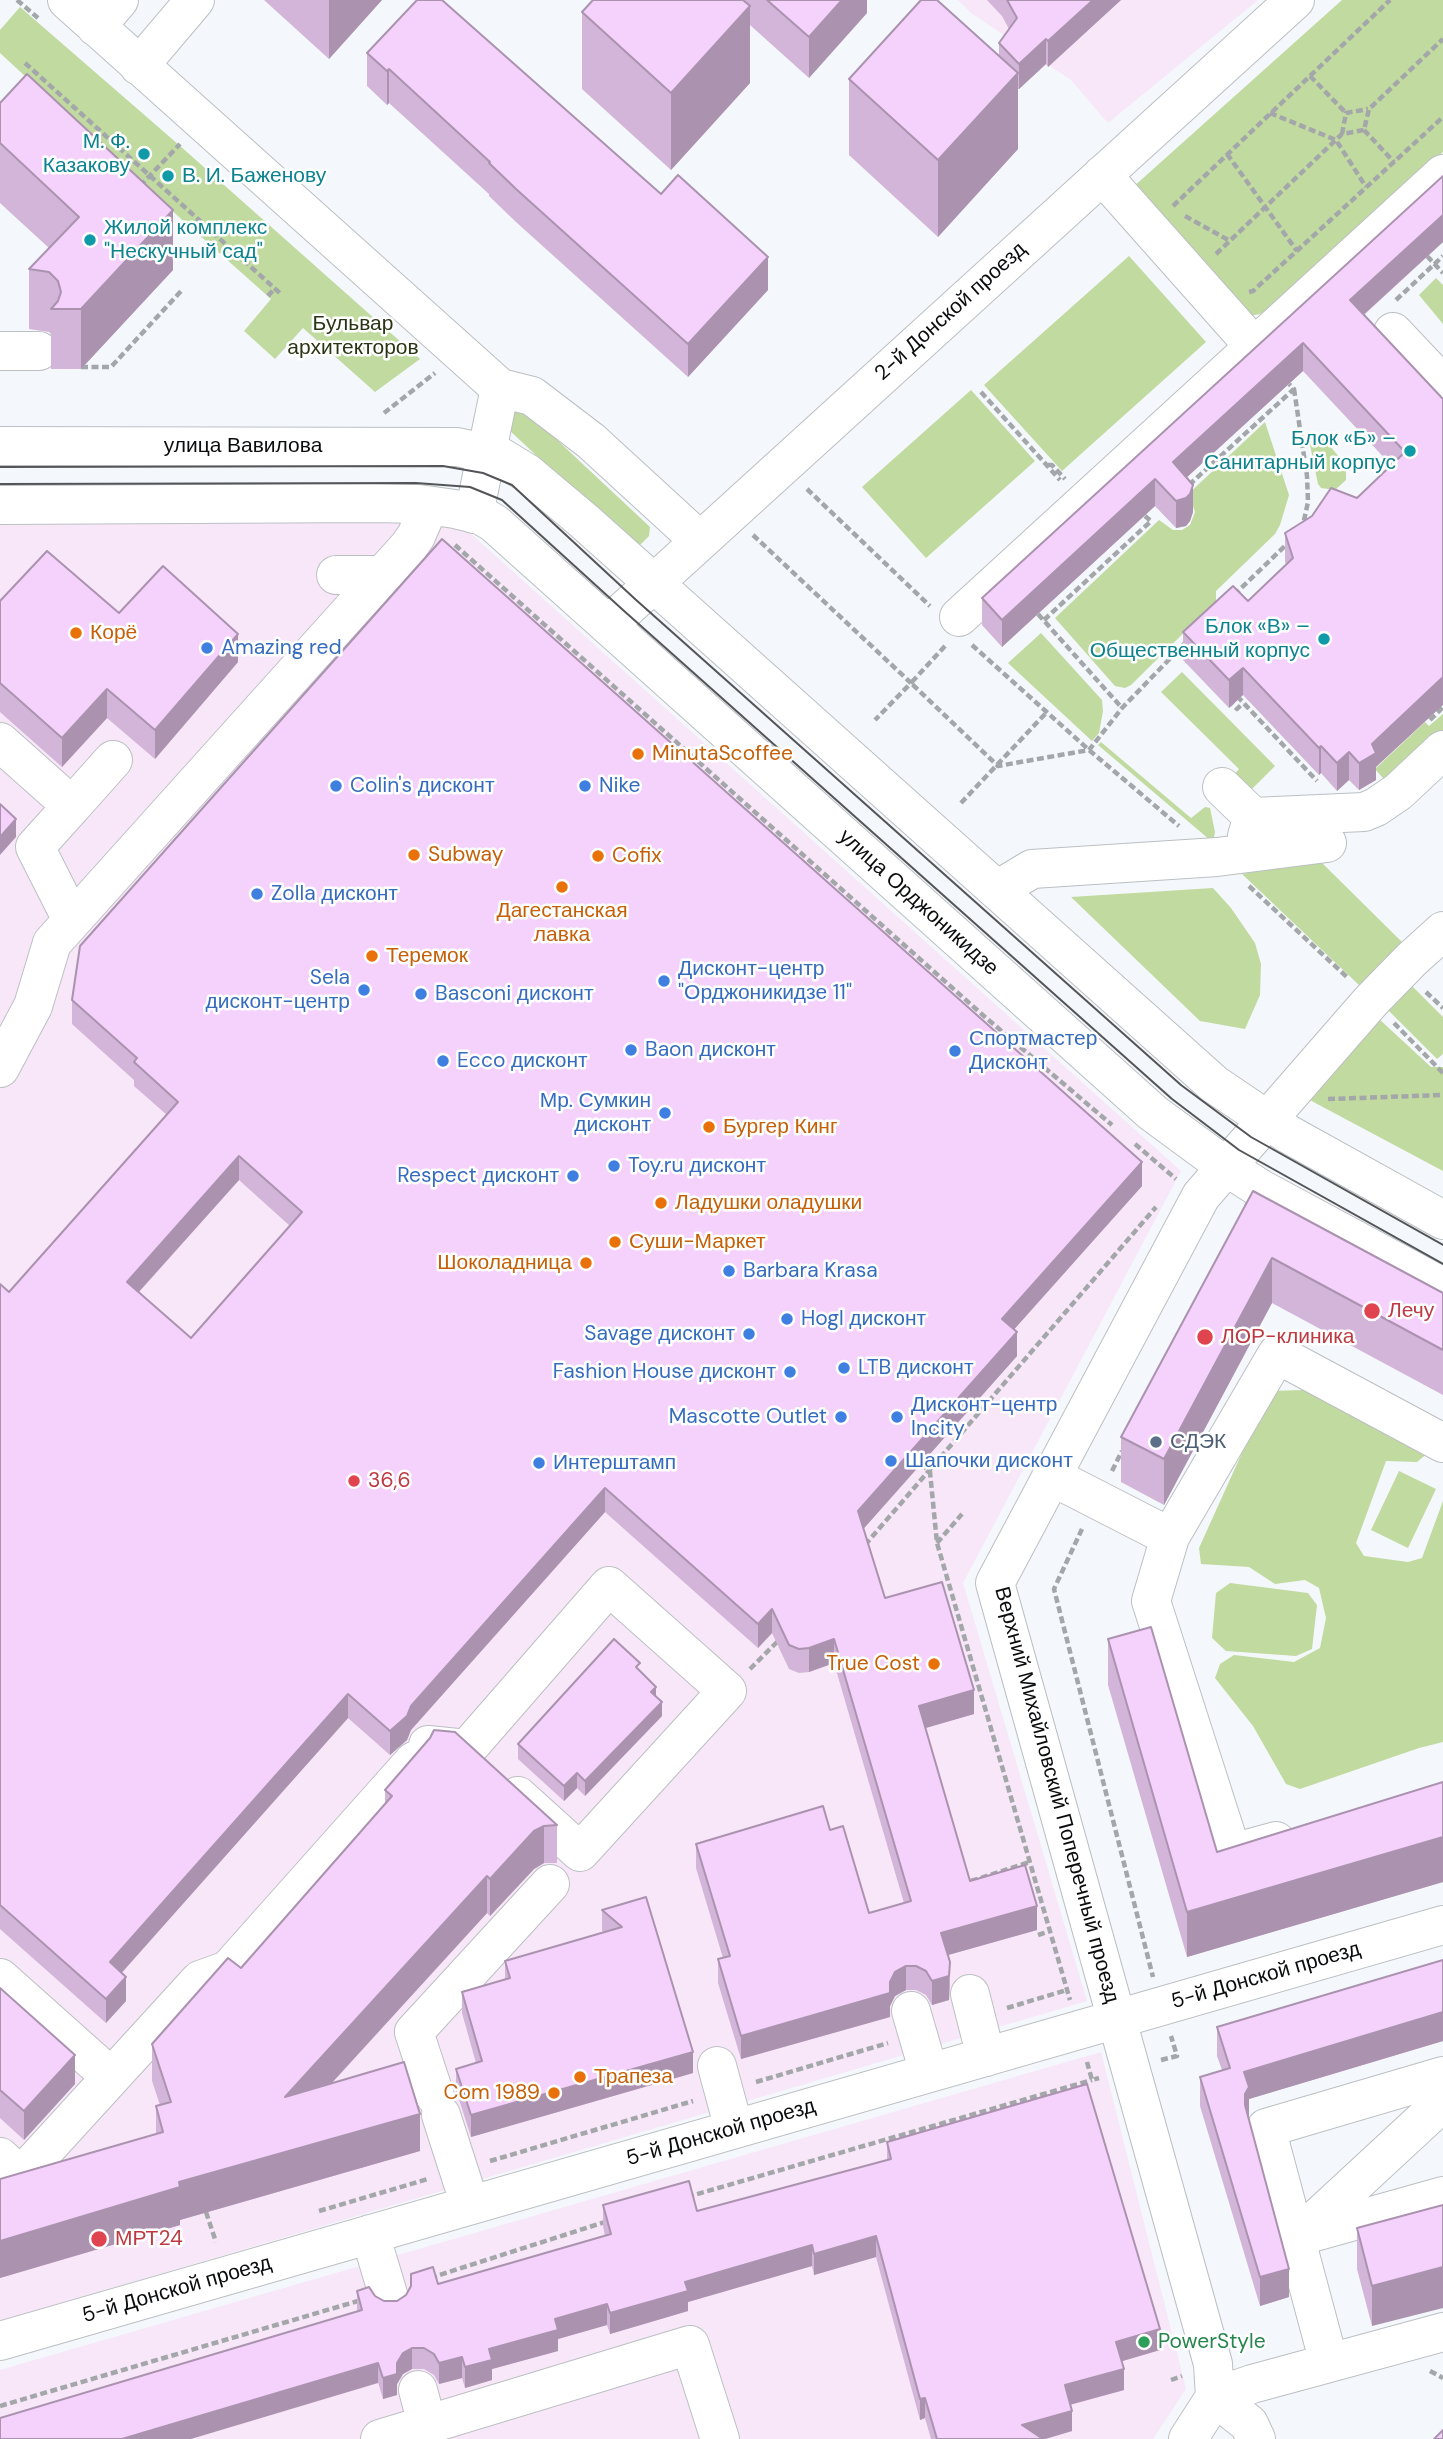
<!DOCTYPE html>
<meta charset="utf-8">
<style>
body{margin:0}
canvas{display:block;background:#f4f7fb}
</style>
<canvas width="1443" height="2439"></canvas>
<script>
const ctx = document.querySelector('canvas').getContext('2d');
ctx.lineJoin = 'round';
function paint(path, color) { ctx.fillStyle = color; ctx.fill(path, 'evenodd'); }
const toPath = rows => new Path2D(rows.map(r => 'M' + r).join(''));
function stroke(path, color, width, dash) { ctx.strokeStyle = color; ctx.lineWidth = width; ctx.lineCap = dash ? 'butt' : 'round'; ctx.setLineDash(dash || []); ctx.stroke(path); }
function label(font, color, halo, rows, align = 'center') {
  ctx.font = font + ' "DM Sans",sans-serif'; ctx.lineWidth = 5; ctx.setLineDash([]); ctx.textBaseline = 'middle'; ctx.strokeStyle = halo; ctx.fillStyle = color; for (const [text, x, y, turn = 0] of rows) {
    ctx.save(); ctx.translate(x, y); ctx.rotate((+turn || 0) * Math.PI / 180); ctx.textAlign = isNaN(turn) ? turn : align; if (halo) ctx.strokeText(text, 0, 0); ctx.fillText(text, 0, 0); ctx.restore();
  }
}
const commercial = toPath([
 [958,0,1258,0,1108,123,1071,80,971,13],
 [421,522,445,525,470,533,1181,1171,963,1583,1087,2001,0,2321,0,523],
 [1101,2052,1186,2389,1153,2439,0,2439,0,2370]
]);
const green = toPath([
 [1342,0,1443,0,1443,152,1272,307,1260,314,1249,316,1132,188],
 [20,7,179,145,420,359,375,392,303,328,275,359,244,331,271,299,142,184,0,53,0,30],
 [1129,256,1206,342,1062,471,984,385],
 [1436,278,1443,285,1443,324,1419,295],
 [971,390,1035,461,926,558,862,487],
 [524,409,650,527,649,536,640,545,633,546,507,428,514,411],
 [1265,422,1289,495,1280,525,1275,534,1216,591,1216,601,1131,685,1125,688,1115,686,1055,618,1159,520,1173,530,1182,530,1190,525,1195,512,1192,503,1186,496],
 [1318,436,1323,438,1346,465,1346,480,1335,490,1321,488,1318,484,1310,445,1312,439],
 [1041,633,1102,700,1103,711,1099,733,1092,741,1008,663],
 [1182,672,1275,766,1249,792,1232,777,1239,769,1161,692],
 [1443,714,1443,734,1389,785,1375,769,1425,722,1429,726],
 [1101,742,1191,818,1205,807,1210,808,1215,832,1214,837,1210,840,1098,745],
 [1318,859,1404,944,1359,985,1242,874],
 [1213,888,1231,908,1255,943,1261,964,1260,995,1245,1029,1200,1021,1071,897],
 [1404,978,1443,1017,1443,1054,1437,1059,1380,1002],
 [1378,1018,1431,1067,1443,1067,1443,1171,1306,1098],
 [1303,1390,1429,1452,1417,1462,1386,1461,1356,1543,1364,1556,1408,1562,1422,1558,1443,1501,1443,1742,1419,1748,1300,1789,1286,1784,1253,1726,1215,1678,1220,1664,1234,1655,1294,1662,1320,1648,1326,1618,1319,1588,1305,1580,1275,1584,1249,1567,1201,1564,1199,1548,1270,1391],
 [1399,1471,1436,1489,1408,1548,1371,1530],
 [1230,1583,1308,1593,1317,1605,1312,1649,1296,1656,1226,1651,1212,1638,1216,1593]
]);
const path = toPath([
 [17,0,38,18],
 [25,63,282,295],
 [1310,76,1346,113],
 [1270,113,1336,140,1366,187],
 [1364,130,1394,162],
 [1342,134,1346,113,1368,109],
 [1227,154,1297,251],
 [140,186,180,144],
 [1173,206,1390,0],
 [1185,216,1230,241],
 [1216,254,1342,134,1364,130,1369,109,1443,39],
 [1427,256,1443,273],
 [1249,292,1253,291,1443,117],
 [268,296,274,289],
 [1396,300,1443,256],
 [81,367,111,367,182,290],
 [1294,389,1307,476,1308,502,1303,525],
 [981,392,1060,480],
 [384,413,435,373],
 [1048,465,1052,465,1065,479],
 [1189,485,1294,389,1289,384],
 [807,489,930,606],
 [753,535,911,683,875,720],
 [455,545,985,1017,1112,1125],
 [1234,595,1288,543],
 [1038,614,1122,708],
 [1044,620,1151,521,1145,516],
 [972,645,1089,750,1179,826],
 [945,646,911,683,998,766,1089,750,1122,708,1188,640],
 [1237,696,1317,781],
 [1228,700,1237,709,1243,703],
 [1430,720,1443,707],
 [961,803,1046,713],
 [1249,886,1348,978],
 [1426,992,1443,1008],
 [1394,1023,1443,1073],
 [1328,1099,1443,1095],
 [1135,1144,1176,1179],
 [921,1464,930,1472,937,1543,1070,2000],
 [1112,1471,1122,1451],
 [1082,1529,1054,1589,1153,1977],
 [937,1543,962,1514],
 [865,1545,1156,1207],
 [750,1669,779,1640],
 [971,1881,1030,1862],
 [1038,1935,1050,1931],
 [1007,2008,1067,1990],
 [1161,2060,1177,2056,1171,2036],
 [1087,2062,1092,2080,1099,2078],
 [756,2082,888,2043],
 [490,2161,693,2101],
 [687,2197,1092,2080],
 [319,2211,428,2179],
 [206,2212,216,2242],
 [430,2278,608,2221],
 [1430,2371,1443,2378],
 [1171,2380,1182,2376],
 [0,2406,358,2301]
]);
const minor = toPath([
 [67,0,500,388,532,396,591,441,700,541],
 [96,27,119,0],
 [139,66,195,0],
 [1102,175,1253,345],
 [1393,332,1443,385],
 [0,351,39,351],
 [474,514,500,388],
 [336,575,383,575],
 [959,617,1443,174],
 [608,625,1295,0],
 [0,742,72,806,35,847,72,920],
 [1222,787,1253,817],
 [72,806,113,760],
 [1248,852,1247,836,1253,817,1364,812,1376,807,1398,792,1443,750],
 [997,890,1032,869,1217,857,1327,843],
 [0,1068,33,1006,52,943,409,546,416,536,429,506],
 [1051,1476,1170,1537,1277,1354,1443,1443],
 [1170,1537,1151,1601,1232,1853,1276,1841],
 [428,1745,467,1749,609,1586,727,1691,580,1852,518,1796],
 [0,1978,111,2077],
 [970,1994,986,2057],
 [911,2011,929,2073],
 [717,2066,734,2129],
 [435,2096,414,2032,550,1884],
 [441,2115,470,2205],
 [0,2157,21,2176,200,1980,228,1970,414,1761],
 [370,2234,390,2301],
 [1304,2235,1443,2196],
 [1296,2238,1443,2102],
 [0,2341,1443,1925],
 [1329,2363,1266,2128,1443,2076],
 [418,2390,427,2424],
 [1215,2397,1252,2384,1443,2332],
 [1215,2397,1249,2424,1256,2439],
 [380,2439,690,2345,720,2439],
 [1188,2439,1215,2397,1213,2364,995,1583,1201,1196,1371,1001,1411,960,1443,931]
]);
const major = toPath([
 [0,446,457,447,499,456,527,473,584,521,1214,1084,1288,1134,1443,1220],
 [0,505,375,503,419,504,455,509,480,515,494,523,1153,1113,1225,1166,1261,1189,1443,1287]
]);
const tram = toPath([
 [0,467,443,466,483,473,512,485,635,599,1181,1085,1251,1137,1443,1245],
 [0,484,416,483,470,487,502,500,623,610,1172,1099,1239,1150,1443,1264]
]);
const wall = toPath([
 [264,0,382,0,329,59],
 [593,0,867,0,867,13,809,78,750,25,750,83,671,170,582,89,582,12],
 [987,0,1121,0,1048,67,1046,64,1019,89,1018,89,1018,149,938,237,849,155,849,79,999,56,999,43,1009,29,1002,16],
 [367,53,768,290,688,377,516,222,489,196,489,194,389,103,387,105,367,86],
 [0,103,173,270,81,369,51,369,51,334,49,332,29,329,29,269,49,248,0,203],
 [1443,176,1443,242,1364,315,1443,399,1376,767,1376,780,1359,790,1349,780,1337,791,1321,773,1319,775,1243,695,1229,708,1183,660,1183,632,1248,601,1286,565,1285,561,1285,533,1357,498,1391,465,1303,371,1187,477,1193,512,1190,521,1186,526,1176,528,1155,506,1002,647,982,625,982,598],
 [0,601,119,613,238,662,155,759,107,718,62,767,0,712],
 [72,1000,1142,1186,1014,1329,1017,1356,863,1529,885,1598,974,1714,925,1728,970,1881,1037,1930,948,1955,950,1986,949,2000,932,2005,926,1995,916,1990,906,1990,895,1996,890,2006,890,2017,741,2059,718,1983,718,1959,723,1958,696,1868,696,1844,830,1830,869,1913,904,1903,834,1663,809,1672,799,1673,789,1669,772,1633,758,1648,605,1512,411,1730,407,1740,390,1755,348,1718,121,1973,126,2001,106,2023,0,1929,0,1284,9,1292,167,1115,134,1086,134,1080,72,1024],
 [239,1180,290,1226,191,1338,139,1292],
 [1253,1191,1443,1293,1443,1395,1272,1303,1164,1505,1121,1482,1121,1437],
 [1108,1639,1217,1852,1443,1782,1443,1882,1187,1957,1108,1685],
 [640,1670,656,1697,662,1716,585,1796,577,1788,564,1801,518,1759,518,1744],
 [385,1790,557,1825,557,1863,544,1863,534,1869,490,1916,487,1913,332,2083,420,2151,180,2220,180,2225,0,2278,0,2179,156,2134,156,2106,160,2105,152,2081,152,2044,241,1968,385,1805],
 [646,1897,693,2073,471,2137,456,2090,456,2069,476,2063,462,2013,462,1992,505,1979,505,1961,604,1932,602,1931,602,1910],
 [1443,1960,1443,2041,1249,2099,1248,2117,1289,2297,1260,2306,1200,2106,1200,2077,1222,2070,1217,2056,1217,2027],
 [0,1988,75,2084,24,2140,0,2118],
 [887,2142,1160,2350,1122,2361,1124,2390,1070,2405,1072,2431,1045,2439,931,2439,925,2418,920,2420,876,2257,814,2275,812,2266,688,2302,688,2311,610,2334,607,2325,558,2339,558,2351,492,2369,492,2380,465,2388,462,2378,439,2384,434,2375,424,2369,412,2369,403,2374,397,2384,397,2395,383,2399,357,2312,357,2291,375,2296,384,2301,397,2301,438,2284,605,2236,603,2226,603,2205,697,2211,887,2160],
 [1443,2205,1372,2326,1357,2269,1357,2228]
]);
const shadedWall = toPath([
 [329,0,382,0,329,59],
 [842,0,867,0,867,13,809,78,809,37],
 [1093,0,1121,0,1048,67,1048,41],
 [750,6,750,83,671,170,671,93],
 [1046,39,1046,64,1019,89,1019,64],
 [389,69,389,103,387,105,387,71],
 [1018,73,1018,149,938,237,938,160],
 [173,210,173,270,81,369,81,309],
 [1443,215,1443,242,1350,327,1350,300],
 [768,257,768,290,688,377,688,344],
 [1303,343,1303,371,1173,490,1173,462],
 [1155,479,1155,506,1002,647,1002,620],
 [1193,485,1193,512,1190,521,1186,526,1176,528,1176,501],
 [238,634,238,662,155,759,155,730],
 [1243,668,1243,695,1229,708,1229,680],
 [1443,677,1443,705,1376,767,1376,780,1359,790,1359,763,1372,744],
 [107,689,107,718,62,767,62,738],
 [1321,746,1321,773,1319,775,1319,748],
 [1349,752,1349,780,1337,791,1337,763],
 [16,819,16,837,0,855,0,837],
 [239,1156,239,1180,127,1305,127,1282],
 [1142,1162,1142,1186,1002,1343,1002,1319],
 [1272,1258,1272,1303,1164,1505,1164,1459],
 [1017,1332,1017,1356,858,1535,858,1511],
 [605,1488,605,1512,411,1730,407,1740,390,1755,390,1731,411,1706],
 [772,1609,772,1633,758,1648,758,1624],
 [834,1639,834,1663,809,1672,809,1648],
 [656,1687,656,1702,651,1692],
 [974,1690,974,1714,919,1730,919,1706],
 [348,1694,348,1718,110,1986,110,1962],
 [662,1702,662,1716,585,1796,585,1781],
 [577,1773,577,1788,564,1801,564,1786],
 [544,1826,544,1863,534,1869,490,1916,490,1879,534,1831],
 [1443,1837,1443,1882,1187,1957,1187,1912],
 [487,1876,487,1913,285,2134,285,2097],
 [1037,1906,1037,1930,941,1957,941,1933],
 [950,1962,949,2000,932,2005,932,1981],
 [906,1966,906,1990,895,1996,890,2006,890,2017,741,2059,741,2036,890,1982,895,1972],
 [126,1977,126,2001,106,2023,106,1999],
 [1443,2012,1443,2041,1249,2099,1249,2115,1245,2123,1244,2072],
 [693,2052,693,2073,471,2137,471,2115],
 [75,2055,75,2084,24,2140,24,2111],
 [420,2114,420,2151,180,2220,180,2225,0,2278,0,2241,179,2182],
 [876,2236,876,2257,814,2275,814,2254],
 [812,2245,812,2266,688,2302,688,2311,610,2334,610,2313,685,2282],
 [1443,2267,1443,2308,1372,2326,1372,2286],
 [1289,2269,1289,2297,1260,2306,1260,2277],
 [607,2304,607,2325,558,2339,558,2351,492,2369,492,2380,465,2388,465,2367,489,2349,555,2319],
 [1160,2329,1160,2350,1116,2363,1116,2342],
 [412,2348,412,2369,403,2374,397,2384,397,2395,383,2399,383,2378,397,2363,403,2353],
 [462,2357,462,2378,439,2384,439,2363],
 [378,2363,378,2383,191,2439,122,2439],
 [1124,2369,1124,2390,1065,2406,1065,2385],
 [925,2398,925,2418,920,2420,920,2399],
 [1072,2411,1072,2431,1045,2439,1022,2439,1022,2425]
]);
const building = toPath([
 [417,0,442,0,661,194,678,175,768,257,688,344,516,189,489,163,490,162,389,69,387,71,367,53,417,0],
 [593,0,743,0,750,6,671,93,582,12,593,0],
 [767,0,842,0,809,37,767,0],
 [921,0,937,0,1018,73,938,160,849,79,921,0],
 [1007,0,1093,0,1048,41,1046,39,1019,64,999,43,1017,18,1007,0],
 [27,74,173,210,81,309,51,309,58,301,61,292,58,281,49,272,29,269,79,217,0,143,0,103,27,74],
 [1443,176,1443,215,1350,300,1443,399,1443,677,1372,744,1376,753,1359,763,1349,752,1337,763,1321,746,1319,748,1243,668,1229,680,1183,632,1233,586,1248,601,1293,558,1285,533,1312,516,1331,488,1357,498,1405,452,1303,343,1173,462,1193,485,1190,494,1186,498,1176,501,1155,479,1002,620,982,598,1443,176],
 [442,539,1142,1162,1002,1319,1017,1332,858,1511,885,1598,942,1582,974,1690,919,1706,970,1881,1025,1865,1037,1906,941,1933,950,1962,949,1976,932,1981,926,1971,916,1966,906,1966,895,1972,890,1982,890,1993,741,2036,718,1959,730,1956,696,1844,823,1806,830,1830,843,1826,869,1913,911,1901,834,1639,809,1648,799,1649,789,1645,772,1609,758,1624,605,1488,411,1706,407,1716,390,1731,348,1694,110,1962,126,1977,106,1999,0,1905,0,1284,9,1292,178,1102,134,1062,137,1058,72,1000,80,946,442,539],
 [239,1156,302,1212,191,1338,127,1282,239,1156],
 [47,551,119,613,163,566,238,634,155,730,107,689,62,738,0,683,0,601,47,551],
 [0,804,16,819,0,837,0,804],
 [1253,1191,1443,1293,1443,1350,1272,1258,1164,1459,1121,1437,1253,1191],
 [1151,1627,1217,1852,1443,1782,1443,1837,1187,1912,1108,1639,1151,1627],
 [614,1639,640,1663,636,1667,656,1687,651,1692,662,1702,585,1781,577,1773,564,1786,518,1744,614,1639],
 [434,1730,455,1732,557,1825,544,1826,534,1831,490,1879,487,1876,285,2097,404,2062,420,2114,179,2182,180,2187,0,2241,0,2179,163,2132,156,2106,171,2102,152,2044,228,1958,241,1968,392,1796,385,1790,430,1738,434,1730],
 [646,1897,693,2052,471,2115,456,2069,482,2061,462,1992,510,1978,505,1961,622,1927,602,1910,646,1897],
 [1443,1960,1443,2012,1244,2072,1249,2087,1245,2094,1245,2105,1289,2269,1260,2277,1200,2077,1230,2068,1217,2027,1443,1960],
 [0,1988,75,2055,24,2111,0,2090,0,1988],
 [1087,2084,1160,2329,1116,2342,1124,2369,1065,2385,1072,2411,1022,2425,1043,2439,937,2439,925,2398,920,2399,876,2236,814,2254,812,2245,685,2282,688,2291,610,2313,607,2304,555,2319,558,2330,489,2349,492,2360,465,2367,462,2357,439,2363,434,2354,424,2348,412,2348,403,2353,397,2363,397,2374,383,2378,378,2363,122,2439,0,2439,0,2418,362,2310,357,2291,369,2287,375,2296,384,2301,397,2301,406,2295,411,2286,411,2274,433,2267,438,2284,611,2234,603,2205,689,2181,697,2211,891,2159,887,2142,1087,2084],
 [1443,2205,1443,2267,1372,2286,1357,2228,1443,2205],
 [1443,2430,1443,2439,1434,2439,1443,2430]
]);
const markers = [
 [144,154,7,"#0f9aa8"],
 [168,176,7,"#0f9aa8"],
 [90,240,7,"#0f9aa8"],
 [1410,451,7,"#0f9aa8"],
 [76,633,7,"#e8710a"],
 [1324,639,7,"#0f9aa8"],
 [207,648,7,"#3f7fe0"],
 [638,754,7,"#e8710a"],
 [336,786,7,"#3f7fe0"],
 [585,786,7,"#3f7fe0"],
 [414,855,7,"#e8710a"],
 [598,856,7,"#e8710a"],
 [562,887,7,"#e8710a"],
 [257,894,7,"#3f7fe0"],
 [372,956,7,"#e8710a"],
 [664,981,7,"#3f7fe0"],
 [364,990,7,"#3f7fe0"],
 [421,994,7,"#3f7fe0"],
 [631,1050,7,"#3f7fe0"],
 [955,1051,7,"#3f7fe0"],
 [443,1061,7,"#3f7fe0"],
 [665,1113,7,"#3f7fe0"],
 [709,1127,7,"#e8710a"],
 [614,1166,7,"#3f7fe0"],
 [573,1176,7,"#3f7fe0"],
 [661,1203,7,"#e8710a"],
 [615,1242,7,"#e8710a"],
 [586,1263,7,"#e8710a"],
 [729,1271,7,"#3f7fe0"],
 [1372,1311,9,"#e0444e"],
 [787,1319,7,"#3f7fe0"],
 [749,1334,7,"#3f7fe0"],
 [1205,1337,9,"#e0444e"],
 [844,1368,7,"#3f7fe0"],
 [790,1372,7,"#3f7fe0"],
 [841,1417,7,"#3f7fe0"],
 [897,1417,7,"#3f7fe0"],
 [1156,1442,7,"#5c6f8a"],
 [891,1461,7,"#3f7fe0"],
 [539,1463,7,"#3f7fe0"],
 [354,1481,7,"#e0444e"],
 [934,1664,7,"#e8710a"],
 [580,2077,7,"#e8710a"],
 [554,2093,7,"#e8710a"],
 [99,2239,9,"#e0444e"],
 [1144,2342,7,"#2e9e5b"]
];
const cultureNames = [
 ["М. Ф.",130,142],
 ["Казакову",130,166],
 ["В. И. Баженову",182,176,"left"],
 ["Жилой комплекс",104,228,"left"],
 ["\"Нескучный сад\"",104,252,"left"],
 ["Блок «Б» –",1396,439],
 ["Санитарный корпус",1396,463],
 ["Блок «В» –",1310,627],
 ["Общественный корпус",1310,651]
];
const streetNames = [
 ["2-й Донской проезд",951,312,-42],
 ["улица Вавилова",243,446],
 ["улица Орджоникидзе",918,903,42],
 ["Верхний Михайловский Поперечный проезд",1056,1795,75],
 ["5-й Донской проезд",1266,1976,-16],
 ["5-й Донской проезд",721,2133,-16],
 ["5-й Донской проезд",177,2290,-16]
];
const parkNames = [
 ["Бульвар",353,324],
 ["архитекторов",353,348]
];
const foodNames = [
 ["Корё",90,633],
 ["MinutaScoffee",652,754],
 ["Subway",428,855],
 ["Cofix",612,856],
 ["Дагестанская",562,911,"center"],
 ["лавка",562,935,"center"],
 ["Теремок",386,956],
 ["Бургер Кинг",723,1127],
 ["Ладушки оладушки",675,1203],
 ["Суши-Маркет",629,1242],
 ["Шоколадница",572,1263,"right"],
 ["True Cost",920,1664,"right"],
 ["Трапеза",594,2077],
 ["Com 1989",540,2093,"right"]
];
const shopNames = [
 ["Amazing red",221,648],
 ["Colin's дисконт",350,786],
 ["Nike",599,786],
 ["Zolla дисконт",271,894],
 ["Дисконт-центр",678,969],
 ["\"Орджоникидзе 11\"",678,993],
 ["Sela",350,978,"right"],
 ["дисконт-центр",350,1002,"right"],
 ["Basconi дисконт",435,994],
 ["Спортмастер",969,1039],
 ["Дисконт",969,1063],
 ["Baon дисконт",645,1050],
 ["Ecco дисконт",457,1061],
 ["Мр. Сумкин",651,1101,"right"],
 ["дисконт",651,1125,"right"],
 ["Toy.ru дисконт",628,1166],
 ["Respect дисконт",559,1176,"right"],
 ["Barbara Krasa",743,1271],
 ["Hogl дисконт",801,1319],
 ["Savage дисконт",735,1334,"right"],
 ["LTB дисконт",858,1368],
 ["Fashion House дисконт",776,1372,"right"],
 ["Дисконт-центр",911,1405],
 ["Incity",911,1429],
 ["Mascotte Outlet",827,1417,"right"],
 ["Шапочки дисконт",905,1461],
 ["Интерштамп",553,1463]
];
const healthNames = [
 ["Лечу",1388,1311],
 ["ЛОР-клиника",1221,1337],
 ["36,6",368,1481],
 ["МРТ24",115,2239]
];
const serviceNames = [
 ["СДЭК",1170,1442]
];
const leisureNames = [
 ["PowerStyle",1158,2342]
];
paint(commercial, '#f8e7f8');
paint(green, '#c1da9f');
stroke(minor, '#bcc0c3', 40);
stroke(major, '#bcc0c3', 40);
stroke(path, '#a4a7aa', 4.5, [7, 3.5]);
stroke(minor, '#fff', 38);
stroke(major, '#fff', 38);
stroke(tram, '#545558', 2);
paint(wall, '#d2b5d8');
paint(shadedWall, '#ab93b0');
paint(building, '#f4d2fb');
stroke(building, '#ab93b0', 2);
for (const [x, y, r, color] of markers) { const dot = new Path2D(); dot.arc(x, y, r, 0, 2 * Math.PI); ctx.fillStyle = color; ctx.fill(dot); stroke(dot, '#fff', 2.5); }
label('21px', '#0d838f', '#fff', cultureNames, 'right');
label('21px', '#0b0c0e', '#fff', streetNames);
label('21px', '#293514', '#fff', parkNames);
label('21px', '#c56008', '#fff', foodNames, 'left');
label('21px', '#366cbe', '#fff', shopNames, 'left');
label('21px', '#be3a42', '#fff', healthNames, 'left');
label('21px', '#4e5e75', '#fff', serviceNames, 'left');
label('21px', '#27864d', '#fff', leisureNames, 'left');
</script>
